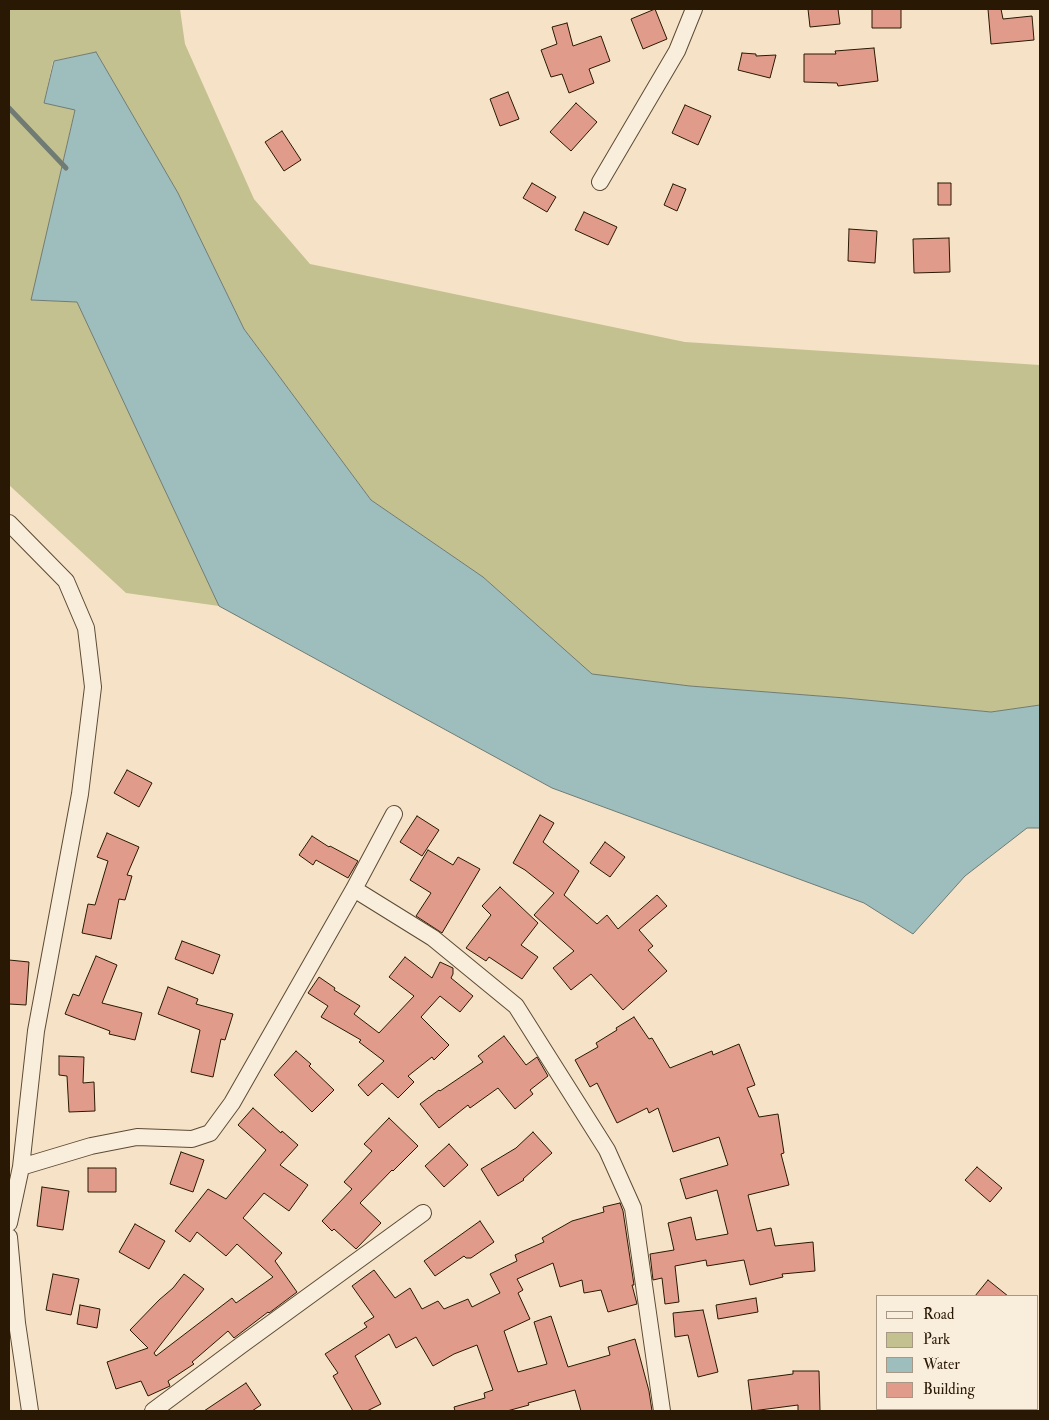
<!DOCTYPE html>
<style>
body{margin:0}
#map{position:relative;width:1049px;height:1420px;overflow:hidden;background:#f6e3c7;font-family:"IM FELL Double Pica",serif}
canvas{display:block}
.frame{position:absolute;inset:0;border:10px solid #291803;pointer-events:none}
.legend{position:absolute;left:876px;top:1295px;width:162px;height:115px;box-sizing:border-box;background:#f9eddb;border:1px solid #a69885;margin:0;padding:6px 9px;list-style:none;font-size:15px;color:#291803}
.legend li{display:flex;align-items:center;gap:10px;height:25px}
.legend b{width:25px;border:1px solid #a69885}
</style>
<div id="map">
<canvas width="1049" height="1420"></canvas>
<div class="frame"></div>
<ul class="legend">
<li><b style="height:6px;background:#f9eddb"></b>Road</li>
<li><b style="height:14px;background:#c4c190"></b>Park</li>
<li><b style="height:14px;background:#9ebdbd"></b>Water</li>
<li><b style="height:14px;background:#e19b8a"></b>Building</li>
</ul>
</div>
<script>
const ctx = document.querySelector('canvas').getContext('2d');
ctx.lineJoin = 'round';
function paint(path, color) { ctx.fillStyle = color; ctx.fill(path, 'evenodd'); }
const toPath = rows => new Path2D(rows.map(r => 'M' + r).join(''));
function stroke(path, color, width, dash) { ctx.strokeStyle = color; ctx.lineWidth = width; ctx.lineCap = dash ? 'butt' : 'round'; ctx.setLineDash(dash || []); ctx.stroke(path); }
const green = toPath([
 [9,9,180,9,185,44,254,199,310,264,685,342,1040,365,1040,705,991,712,845,698,690,686,591,674,483,577,371,500,244,329,178,193,96,52,53,61,44,103,75,109,31,300,77,302,219,606,126,593,9,485]
]);
const water = toPath([
 [96,52,178,193,244,329,371,500,483,577,592,674,690,686,845,698,991,712,1040,705,1040,828,1027,828,965,876,913,934,864,903,552,788,219,606,77,302,31,300,75,110,44,103,54,61,96,52]
]);
const stream = toPath([
 [9,108,66,168]
]);
const building = toPath([
 [655,9,667,39,643,49,631,19,655,9],
 [808,9,838,9,840,24,810,27,808,9],
 [872,9,901,9,901,28,872,28,872,9],
 [988,9,1001,9,1003,19,1032,16,1034,40,991,44,988,9],
 [567,23,573,46,601,36,610,61,589,69,594,83,569,93,562,74,551,77,541,50,557,44,552,27,567,23],
 [874,48,878,81,838,86,837,83,804,82,804,54,836,54,835,51,874,48],
 [742,53,756,54,756,56,776,55,770,78,738,70,742,53],
 [508,92,519,119,500,126,490,99,508,92],
 [576,103,597,122,571,151,550,132,576,103],
 [685,105,711,116,698,145,672,133,685,105],
 [282,131,301,160,284,171,265,142,282,131],
 [532,183,556,197,547,212,523,198,532,183],
 [938,183,951,183,951,205,938,205,938,183],
 [673,184,686,189,677,211,664,205,673,184],
 [584,212,617,227,608,245,575,230,584,212],
 [849,229,877,231,875,263,848,261,849,229],
 [949,238,950,272,914,273,913,239,949,238],
 [127,770,152,783,139,807,114,793,127,770],
 [540,815,554,823,543,842,579,871,564,895,597,924,607,915,618,929,657,895,667,906,639,930,653,946,648,950,667,971,623,1010,591,974,571,990,553,968,574,951,534,915,554,893,525,870,513,863,540,815],
 [417,816,439,830,422,856,400,842,417,816],
 [107,833,139,847,127,875,132,876,125,900,119,899,111,939,82,933,88,904,95,905,108,861,97,857,107,833],
 [312,836,329,847,330,846,358,861,348,878,316,860,313,865,299,855,312,836],
 [605,842,625,857,610,877,590,863,605,842],
 [428,850,453,865,458,857,480,869,442,933,416,916,431,893,410,880,428,850],
 [500,887,538,923,521,945,538,957,522,979,489,957,486,961,466,948,491,915,482,906,500,887],
 [182,941,220,955,213,974,175,959,182,941],
 [96,956,117,965,102,1003,142,1013,135,1040,109,1034,110,1031,65,1014,73,994,79,996,96,956],
 [405,957,432,978,440,962,453,968,453,974,451,978,473,996,460,1012,440,996,421,1017,449,1045,434,1060,432,1057,408,1076,414,1082,398,1098,382,1083,368,1096,358,1085,384,1061,359,1042,361,1040,321,1017,328,1006,308,993,319,977,335,988,334,990,360,1006,354,1014,379,1033,414,996,389,977,405,957],
 [9,960,29,962,26,1005,9,1004,9,960],
 [168,987,198,999,196,1004,233,1014,225,1040,221,1039,213,1077,191,1072,200,1030,158,1014,168,987],
 [634,1017,649,1039,652,1038,670,1068,712,1051,713,1055,739,1044,755,1085,747,1088,759,1117,778,1114,784,1153,781,1154,789,1185,748,1195,757,1231,771,1228,775,1246,813,1242,815,1271,782,1274,783,1277,750,1285,744,1260,707,1266,706,1260,675,1266,679,1302,665,1304,662,1278,653,1280,650,1254,674,1250,668,1223,691,1217,696,1240,728,1234,717,1190,686,1199,680,1179,728,1165,719,1137,673,1152,658,1108,649,1113,647,1108,617,1123,597,1083,590,1087,575,1060,598,1047,596,1043,617,1030,616,1028,634,1017],
 [504,1036,526,1065,537,1057,548,1076,530,1090,533,1094,515,1109,498,1088,470,1108,468,1105,439,1128,420,1104,439,1090,440,1091,483,1062,478,1056,504,1036],
 [296,1051,311,1064,309,1066,334,1090,312,1112,274,1075,296,1051],
 [59,1056,84,1057,83,1083,94,1082,95,1111,69,1112,67,1076,59,1075,59,1056],
 [253,1108,281,1133,282,1131,298,1145,280,1165,308,1185,289,1211,264,1193,243,1218,282,1253,275,1261,297,1292,269,1313,268,1312,234,1338,228,1331,192,1362,194,1364,168,1381,170,1386,148,1396,141,1381,116,1389,107,1362,148,1348,130,1330,159,1300,173,1288,184,1274,204,1289,154,1353,156,1356,232,1298,236,1303,273,1277,237,1244,226,1256,197,1232,190,1242,175,1231,208,1189,226,1199,266,1150,238,1125,253,1108],
 [389,1118,418,1146,393,1171,392,1170,360,1203,381,1223,356,1249,334,1229,332,1231,322,1221,352,1189,344,1182,372,1151,364,1144,389,1118],
 [533,1132,552,1153,523,1179,524,1180,498,1196,481,1169,516,1148,533,1132],
 [449,1144,468,1165,444,1187,425,1166,449,1144],
 [181,1152,204,1160,193,1192,170,1184,181,1152],
 [977,1167,1002,1188,990,1202,965,1180,977,1167],
 [88,1168,116,1168,116,1192,88,1192,88,1168],
 [42,1187,69,1191,63,1230,37,1226,42,1187],
 [620,1203,623,1211,634,1285,632,1285,637,1304,608,1312,601,1290,584,1293,582,1280,560,1287,553,1263,517,1279,523,1290,518,1293,530,1319,504,1331,518,1372,547,1364,534,1322,551,1316,568,1367,610,1355,608,1347,635,1339,649,1391,652,1411,581,1411,575,1390,528,1403,529,1405,507,1411,455,1411,454,1407,485,1398,484,1393,493,1390,477,1345,454,1354,433,1366,416,1337,396,1348,389,1334,355,1356,381,1404,367,1411,353,1411,333,1376,338,1373,325,1354,367,1327,364,1323,374,1317,352,1286,374,1270,395,1298,410,1288,422,1309,438,1301,444,1309,468,1299,472,1307,500,1293,490,1274,517,1261,515,1255,544,1242,542,1238,572,1221,604,1212,603,1207,620,1203],
 [480,1221,494,1242,471,1258,466,1258,464,1256,435,1276,424,1261,480,1221],
 [135,1224,165,1241,149,1269,119,1252,135,1224],
 [53,1274,79,1279,71,1315,46,1310,53,1274],
 [988,1280,1008,1296,975,1296,988,1280],
 [756,1298,758,1312,718,1319,716,1305,756,1298],
 [80,1305,100,1309,97,1328,77,1324,80,1305],
 [703,1310,718,1372,698,1377,688,1335,675,1337,673,1313,703,1310],
 [793,1371,819,1371,820,1411,798,1411,798,1405,752,1411,748,1380,793,1374,793,1371],
 [246,1383,261,1405,252,1411,204,1411,246,1383]
]);
const minor = toPath([
 [600,182,677,51,694,9],
 [9,523,66,581,86,628,93,687,80,794,36,1031,21,1167,9,1223],
 [354,889,433,938,516,1006,607,1150,633,1208,662,1411],
 [21,1167,91,1146,137,1137,192,1139,210,1133,232,1103,354,889,394,814],
 [9,1237,17,1323,30,1411],
 [153,1411,240,1346,423,1213]
]);
paint(green, '#c4c190');
paint(water, '#9ebdbd');
stroke(water, '#6f7b73', 1);
stroke(stream, '#6f7b73', 5);
paint(building, '#e19b8a');
stroke(building, '#291803', 1);
stroke(minor, '#5c4b34', 18);
stroke(minor, '#f9eddb', 16);
</script>
